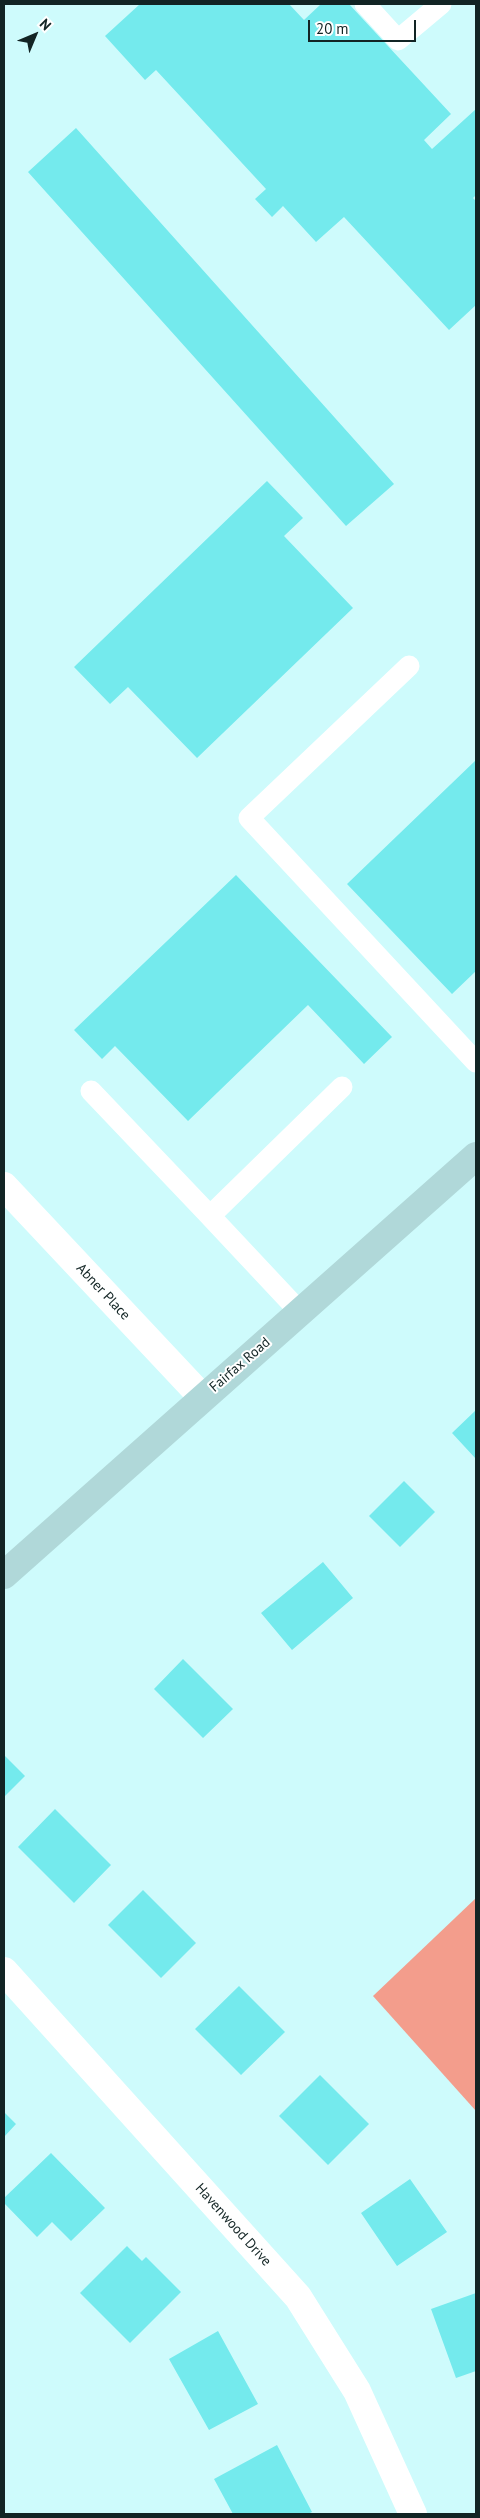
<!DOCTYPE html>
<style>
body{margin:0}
#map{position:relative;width:480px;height:2518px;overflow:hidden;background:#cefbfc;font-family:"PT Sans",sans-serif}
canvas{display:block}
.frame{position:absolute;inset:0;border:5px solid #122424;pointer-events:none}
.north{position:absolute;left:10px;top:10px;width:50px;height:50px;-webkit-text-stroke:4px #fff;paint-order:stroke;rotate:45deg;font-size:14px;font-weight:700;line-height:20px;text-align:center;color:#122424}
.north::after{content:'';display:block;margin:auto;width:18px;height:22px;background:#122424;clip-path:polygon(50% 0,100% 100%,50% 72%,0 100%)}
.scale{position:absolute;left:308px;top:20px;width:108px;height:22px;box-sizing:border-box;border:2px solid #122424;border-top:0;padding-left:6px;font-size:15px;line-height:18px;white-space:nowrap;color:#122424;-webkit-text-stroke:4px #fff;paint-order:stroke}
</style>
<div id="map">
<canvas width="480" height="2518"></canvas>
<div class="frame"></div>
<div class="north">N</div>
<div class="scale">20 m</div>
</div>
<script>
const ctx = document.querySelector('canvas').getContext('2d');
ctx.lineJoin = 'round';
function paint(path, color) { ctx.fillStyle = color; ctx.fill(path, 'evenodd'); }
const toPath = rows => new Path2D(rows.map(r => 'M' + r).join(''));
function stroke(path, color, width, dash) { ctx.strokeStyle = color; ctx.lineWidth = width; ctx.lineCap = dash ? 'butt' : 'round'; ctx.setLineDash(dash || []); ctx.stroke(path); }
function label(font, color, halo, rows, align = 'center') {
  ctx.font = font + ' "PT Sans",sans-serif'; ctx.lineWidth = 4; ctx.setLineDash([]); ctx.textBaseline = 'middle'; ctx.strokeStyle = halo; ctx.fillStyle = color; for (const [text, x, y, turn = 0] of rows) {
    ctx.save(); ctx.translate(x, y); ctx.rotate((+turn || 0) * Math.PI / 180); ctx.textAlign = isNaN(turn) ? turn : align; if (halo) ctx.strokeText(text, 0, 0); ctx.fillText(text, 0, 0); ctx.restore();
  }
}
const forest = toPath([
 [476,1898,476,2111,373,1996]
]);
const building = toPath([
 [140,4,289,4,304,20,321,4,349,4,451,114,424,140,432,149,476,109,476,195,473,198,476,201,476,305,449,330,344,217,316,242,283,206,272,217,255,199,266,189,156,70,145,80,105,36],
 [76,128,394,484,346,526,28,172],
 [267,481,303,518,284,536,353,608,197,758,128,687,110,704,74,667],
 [476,760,476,971,452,994,347,884],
 [236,875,392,1037,364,1064,308,1005,188,1121,115,1046,102,1059,74,1030],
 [476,1410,476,1459,452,1433],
 [404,1481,435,1512,400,1547,369,1516],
 [323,1562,353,1598,292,1650,261,1613],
 [183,1659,233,1709,203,1738,154,1689],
 [4,1755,25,1776,4,1797],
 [55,1809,111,1865,74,1903,18,1847],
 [143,1890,196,1943,161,1978,108,1925],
 [239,1986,285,2032,241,2075,195,2029],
 [320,2075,369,2124,328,2165,279,2116],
 [4,2112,16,2124,4,2137],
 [51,2153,105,2208,71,2241,52,2222,37,2237,4,2203,4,2198],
 [410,2179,447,2232,397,2266,361,2213],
 [127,2246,142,2261,146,2257,181,2292,130,2343,80,2293],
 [476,2293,476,2371,456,2378,431,2309],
 [218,2331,258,2404,209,2430,169,2359],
 [277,2445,312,2512,308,2514,233,2514,214,2479]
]);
const lane = toPath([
 [365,4,398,40,441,4],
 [409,666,249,818,476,1062],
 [91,1091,210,1216],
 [300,1312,210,1216,342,1087]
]);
const street = toPath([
 [4,1186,203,1398],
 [4,1971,298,2297,357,2391,413,2514]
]);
const secondary = toPath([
 [4,1575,476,1156]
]);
const streetNames = [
 ["Abner Place",103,1292,47],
 ["Fairfax Road",240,1365,-41],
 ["Havenwood Drive",233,2225,48]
];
paint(forest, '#f39d8c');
paint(building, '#74eaed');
stroke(lane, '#fff', 21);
stroke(street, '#fff', 28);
stroke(secondary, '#b0d8d9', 28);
label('14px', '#122424', '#fff', streetNames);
</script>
